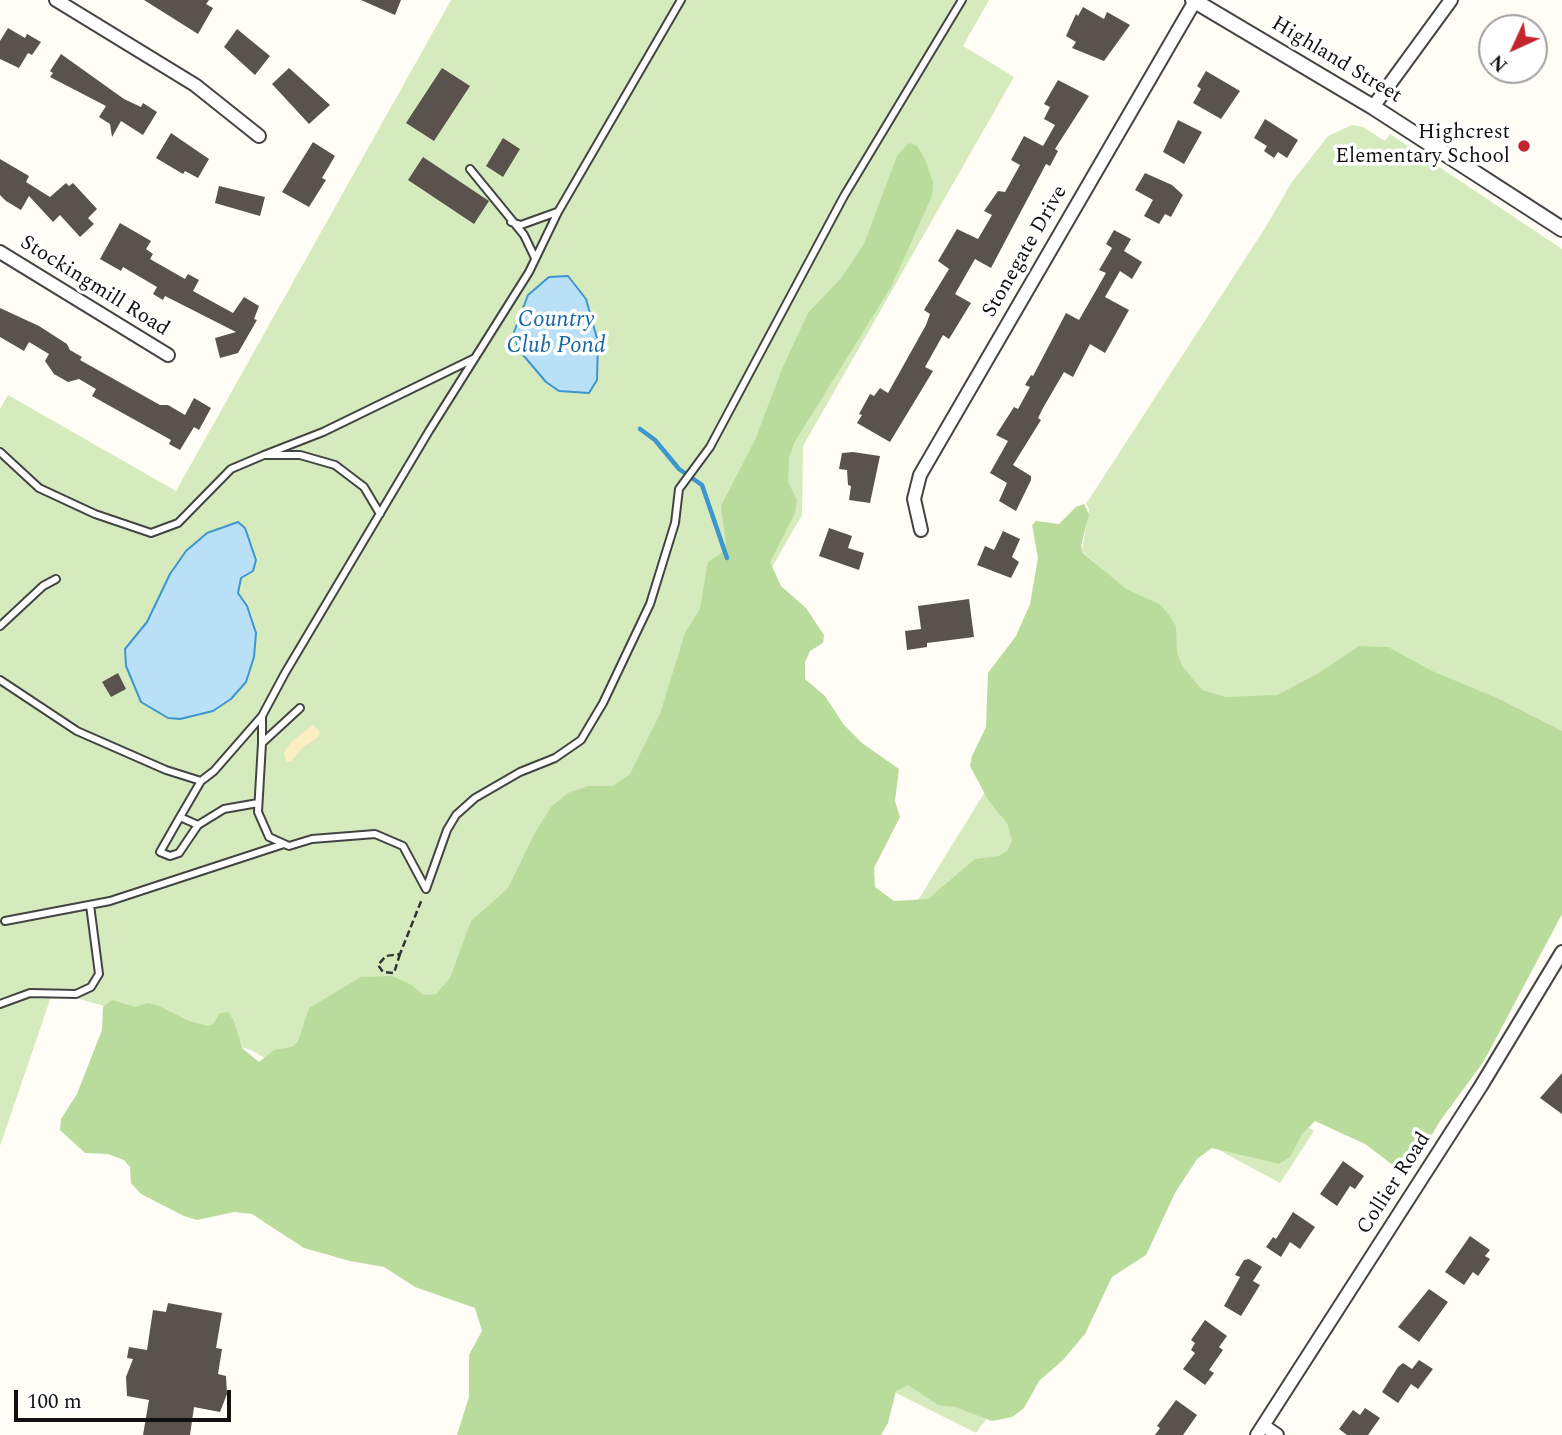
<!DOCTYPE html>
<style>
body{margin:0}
#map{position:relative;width:1562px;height:1435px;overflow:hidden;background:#fffdf5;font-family:Spectral,serif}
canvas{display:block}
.north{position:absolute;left:1478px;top:14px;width:70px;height:70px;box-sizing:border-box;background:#fff;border:2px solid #a0a0a0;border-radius:50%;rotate:225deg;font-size:19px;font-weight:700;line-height:28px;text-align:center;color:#111}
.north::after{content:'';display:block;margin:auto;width:24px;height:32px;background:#c4262e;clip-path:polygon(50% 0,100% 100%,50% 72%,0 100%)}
.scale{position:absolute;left:14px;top:1390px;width:217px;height:32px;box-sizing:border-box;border:4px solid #111;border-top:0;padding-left:9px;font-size:21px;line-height:24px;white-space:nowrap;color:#111;-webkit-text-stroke:5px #fff;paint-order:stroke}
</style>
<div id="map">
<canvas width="1562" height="1435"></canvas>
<div class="north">N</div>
<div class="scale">100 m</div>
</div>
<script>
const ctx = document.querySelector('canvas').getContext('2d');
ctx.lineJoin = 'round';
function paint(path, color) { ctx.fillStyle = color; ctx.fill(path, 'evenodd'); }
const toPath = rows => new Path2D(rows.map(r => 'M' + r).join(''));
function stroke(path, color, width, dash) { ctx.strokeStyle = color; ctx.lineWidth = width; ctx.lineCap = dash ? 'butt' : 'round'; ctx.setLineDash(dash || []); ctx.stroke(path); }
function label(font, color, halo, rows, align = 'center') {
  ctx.font = font + ' Spectral,serif'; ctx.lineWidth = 7; ctx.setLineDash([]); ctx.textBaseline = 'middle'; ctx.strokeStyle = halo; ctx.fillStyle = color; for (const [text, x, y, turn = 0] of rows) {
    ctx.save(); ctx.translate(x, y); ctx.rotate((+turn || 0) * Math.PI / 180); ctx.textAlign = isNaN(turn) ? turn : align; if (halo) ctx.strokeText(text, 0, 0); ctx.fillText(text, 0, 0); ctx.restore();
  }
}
const green = toPath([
 [451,0,989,0,963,46,1014,77,803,446,802,515,637,801,891,944,1115,581,1082,551,1089,509,1086,504,1265,228,1292,182,1328,136,1352,125,1363,127,1385,141,1390,134,1562,249,1562,914,1520,986,1262,1099,1314,1131,1280,1183,1191,1135,976,1433,490,1190,251,1050,53,991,0,1146,0,409,8,395,176,491]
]);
const forest = toPath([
 [909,143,917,146,925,159,933,182,932,196,891,287,794,443,789,458,788,482,797,500,795,513,770,562,781,586,806,608,824,635,823,643,810,651,805,662,805,679,825,696,844,725,862,743,899,769,895,801,900,817,874,868,875,887,894,901,928,899,975,859,999,856,1008,850,1012,840,1007,823,988,800,970,766,972,756,986,727,988,673,1016,636,1030,604,1038,558,1032,525,1036,521,1059,524,1076,507,1084,504,1089,514,1081,546,1083,553,1126,589,1159,604,1169,615,1176,626,1177,652,1182,666,1202,690,1225,697,1277,695,1319,673,1359,646,1388,647,1432,671,1497,698,1562,731,1562,914,1484,1061,1440,1121,1411,1170,1402,1172,1365,1144,1315,1121,1302,1134,1290,1157,1279,1164,1212,1148,1197,1159,1175,1193,1146,1255,1112,1277,1085,1334,1063,1360,1039,1381,1024,1408,1012,1417,992,1421,955,1407,938,1405,908,1385,896,1391,888,1423,881,1435,457,1435,469,1397,469,1355,482,1331,475,1308,415,1287,384,1267,350,1261,304,1248,252,1214,234,1212,197,1220,184,1216,141,1194,131,1183,130,1167,124,1160,108,1154,85,1153,60,1130,61,1119,77,1094,102,1030,103,1007,112,1000,135,1007,148,1003,159,1006,189,1021,208,1026,213,1024,220,1013,228,1012,234,1021,242,1048,259,1062,274,1050,292,1047,298,1041,309,1008,361,977,392,976,410,984,424,995,436,994,450,978,471,921,508,888,536,831,551,807,568,793,588,786,613,786,630,774,660,714,685,633,700,609,708,562,721,553,726,544,721,506,755,440,782,369,808,313,842,277,864,244,897,156]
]);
const sand = toPath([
 [313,725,320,732,317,738,302,748,291,762,286,761,284,753,291,742]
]);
const water = toPath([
 [568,276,586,299,598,342,597,380,589,393,559,391,546,382,518,349,514,332,528,295,549,277,568,276],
 [238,522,245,528,256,560,253,571,241,578,238,593,247,606,256,633,254,657,246,682,231,699,213,711,180,719,168,718,141,702,126,666,125,649,147,622,170,574,186,551,207,533,238,522]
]);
const stream = toPath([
 [640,429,655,440,679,469,702,485,727,558]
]);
const building = toPath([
 [144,0,209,0,206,4,213,8,198,34],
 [361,0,401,0,395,15],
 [1083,7,1104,19,1107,12,1130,25,1104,61,1072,48,1076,42,1066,36,1076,14,1078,16],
 [8,28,25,38,27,34,41,42,32,55,28,53,19,68,0,59,0,41],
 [237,29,270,56,255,75,224,47],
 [61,54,124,99,141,107,143,103,157,112,143,135,121,121,112,137,110,124,99,117,106,106,50,77,53,73,50,71],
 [289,68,330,105,309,124,272,84],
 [442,68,470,86,434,141,406,123],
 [1206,71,1240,91,1221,119,1193,103,1201,89,1197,86],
 [1058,80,1089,96,1055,149,1058,151,1050,166,1046,164,991,268,975,259,955,294,971,303,949,339,943,335,925,367,933,371,890,442,857,423,862,415,859,414,870,394,874,396,880,388,888,393,926,325,930,314,924,310,949,269,938,261,957,229,978,239,992,215,984,211,998,191,1005,192,1020,165,1011,160,1024,136,1043,146,1055,125,1044,119,1050,107,1044,104],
 [1265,119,1298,140,1287,158,1278,152,1274,158,1264,151,1267,146,1254,138],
 [1178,120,1202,132,1184,164,1163,152],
 [171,133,209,159,198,178,185,171,183,174,156,158],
 [503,138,520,149,503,177,486,166],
 [313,142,335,156,322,178,326,180,309,207,282,192],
 [423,157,489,201,474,224,408,180],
 [0,159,29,176,26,182,50,197,66,183,69,186,73,183,97,209,88,218,94,224,80,237,60,215,53,222,29,196,21,210,6,201,0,195],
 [1145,173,1172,185,1183,195,1171,217,1165,214,1159,224,1144,216,1153,200,1135,190],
 [219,186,265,197,260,216,215,203],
 [120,223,151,241,146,249,153,254,150,259,185,279,188,274,199,280,193,291,233,313,244,297,259,306,254,319,257,320,238,353,220,358,215,338,236,332,165,296,163,300,153,294,157,287,123,267,121,271,100,259],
 [1114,230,1131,239,1124,251,1142,262,1132,279,1120,271,1105,297,1129,310,1105,353,1090,344,1073,377,1064,372,1043,408,1038,418,1041,420,1013,465,1031,476,1031,480,1016,511,999,501,1007,483,990,473,1008,441,996,435,1014,407,1018,409,1030,387,1025,385,1031,375,1033,376,1066,313,1079,320,1106,273,1099,270,1112,248,1106,244],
 [0,308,39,326,67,344,70,350,82,357,80,360,160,405,168,405,185,415,194,398,211,408,199,430,194,427,180,450,169,444,171,440,92,396,96,389,79,379,68,382,54,374,45,361,49,354,29,342,24,351,0,337],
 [853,452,880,456,870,503,849,500,851,486,848,485,847,470,839,469,842,453],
 [829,528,852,536,848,548,864,553,859,570,819,556],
 [1003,531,1020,539,1012,557,1019,562,1011,578,977,565,985,546,994,550],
 [969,599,974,637,927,643,927,647,907,650,905,631,921,629,918,606],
 [118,673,126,689,111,697,102,682],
 [1562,1073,1562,1114,1540,1098],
 [1343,1161,1364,1176,1355,1189,1350,1186,1337,1206,1320,1194],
 [1293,1212,1315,1227,1300,1249,1290,1242,1281,1257,1266,1247,1273,1237,1276,1239],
 [1470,1236,1490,1250,1485,1256,1490,1259,1478,1276,1473,1272,1464,1285,1445,1272],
 [1249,1259,1262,1267,1253,1281,1260,1285,1241,1316,1224,1306,1240,1277,1235,1275,1244,1260],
 [1429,1289,1448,1302,1419,1342,1398,1327],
 [168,1303,222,1313,216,1348,222,1349,218,1374,226,1376,227,1394,220,1412,194,1407,190,1435,143,1435,149,1400,127,1396,126,1377,133,1359,127,1358,129,1347,147,1350,153,1310,166,1312],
 [1205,1320,1227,1336,1219,1347,1223,1350,1209,1370,1214,1373,1205,1385,1183,1369,1195,1353,1191,1350,1195,1343,1191,1340],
 [1419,1360,1433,1369,1418,1389,1411,1384,1398,1403,1382,1392,1398,1367,1403,1363,1412,1369],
 [1176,1400,1197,1415,1183,1435,1155,1435,1160,1428,1157,1426],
 [1365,1408,1380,1418,1368,1435,1347,1435,1339,1429,1353,1410,1360,1415]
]);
const path = toPath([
 [400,954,394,973,383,972,378,965,386,956,400,954,422,899]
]);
const service = toPath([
 [470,169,524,235,535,258],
 [511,222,521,225,557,212],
 [0,452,39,488,95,514,151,533,178,523,231,469,264,455],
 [380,514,364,487,335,465,300,455,264,455,323,432,475,358],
 [0,626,43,586,56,579],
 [0,680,77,731,166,770,201,781,214,771,262,716],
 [300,708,262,743,262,716,285,673,429,431,529,272,558,212,681,0],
 [262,743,258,812,269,837,289,846,312,839,375,834,403,846,426,889,447,830,456,815,475,798,520,772,555,758,581,740,603,703,650,604,675,523,679,489,710,447,844,196,962,0],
 [180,817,201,781],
 [198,825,180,817,160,852,170,856,179,853,198,825,224,809,258,803],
 [5,921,110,901,284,844],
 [0,1004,30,993,76,994,91,987,99,974,90,905]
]);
const minor = toPath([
 [56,0,195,85,259,136],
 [1373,107,1451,0],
 [0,252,168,355],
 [921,530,914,499,920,475,1195,1],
 [1264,1426,1277,1435],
 [1257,1435,1481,1086,1562,952]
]);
const tertiary = toPath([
 [1193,0,1373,107,1562,229]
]);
const markers = [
 [1524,146,7,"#c4262e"]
];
const streetNames = [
 ["Highland Street",1336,61,31],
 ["Stonegate Drive",1026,252,-60],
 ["Stockingmill Road",94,287,32],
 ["Collier Road",1395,1184,-57]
];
const poiNames = [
 ["Highcrest",1510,134],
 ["Elementary School",1510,158]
];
const waterNames = [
 ["Country",556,321],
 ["Club Pond",556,347]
];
paint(green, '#d5ebbd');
paint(forest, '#b9dc9c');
paint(sand, '#fbeec1');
paint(water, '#b9e0f7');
stroke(water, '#3f96cf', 2);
stroke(stream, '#3f96cf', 4.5);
paint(building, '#5a524d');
stroke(service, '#444', 10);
stroke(minor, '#444', 16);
stroke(tertiary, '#444', 18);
stroke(path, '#333', 2.5, [7, 3.5]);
stroke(service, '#fff', 6);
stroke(minor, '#fff', 12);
stroke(tertiary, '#fff', 14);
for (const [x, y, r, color] of markers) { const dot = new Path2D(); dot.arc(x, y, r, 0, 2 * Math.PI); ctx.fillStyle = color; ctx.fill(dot); stroke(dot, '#fff', 2.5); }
label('21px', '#111', '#fff', streetNames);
label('21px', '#111', '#fff', poiNames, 'right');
label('italic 23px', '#1768a6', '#fff', waterNames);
</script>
